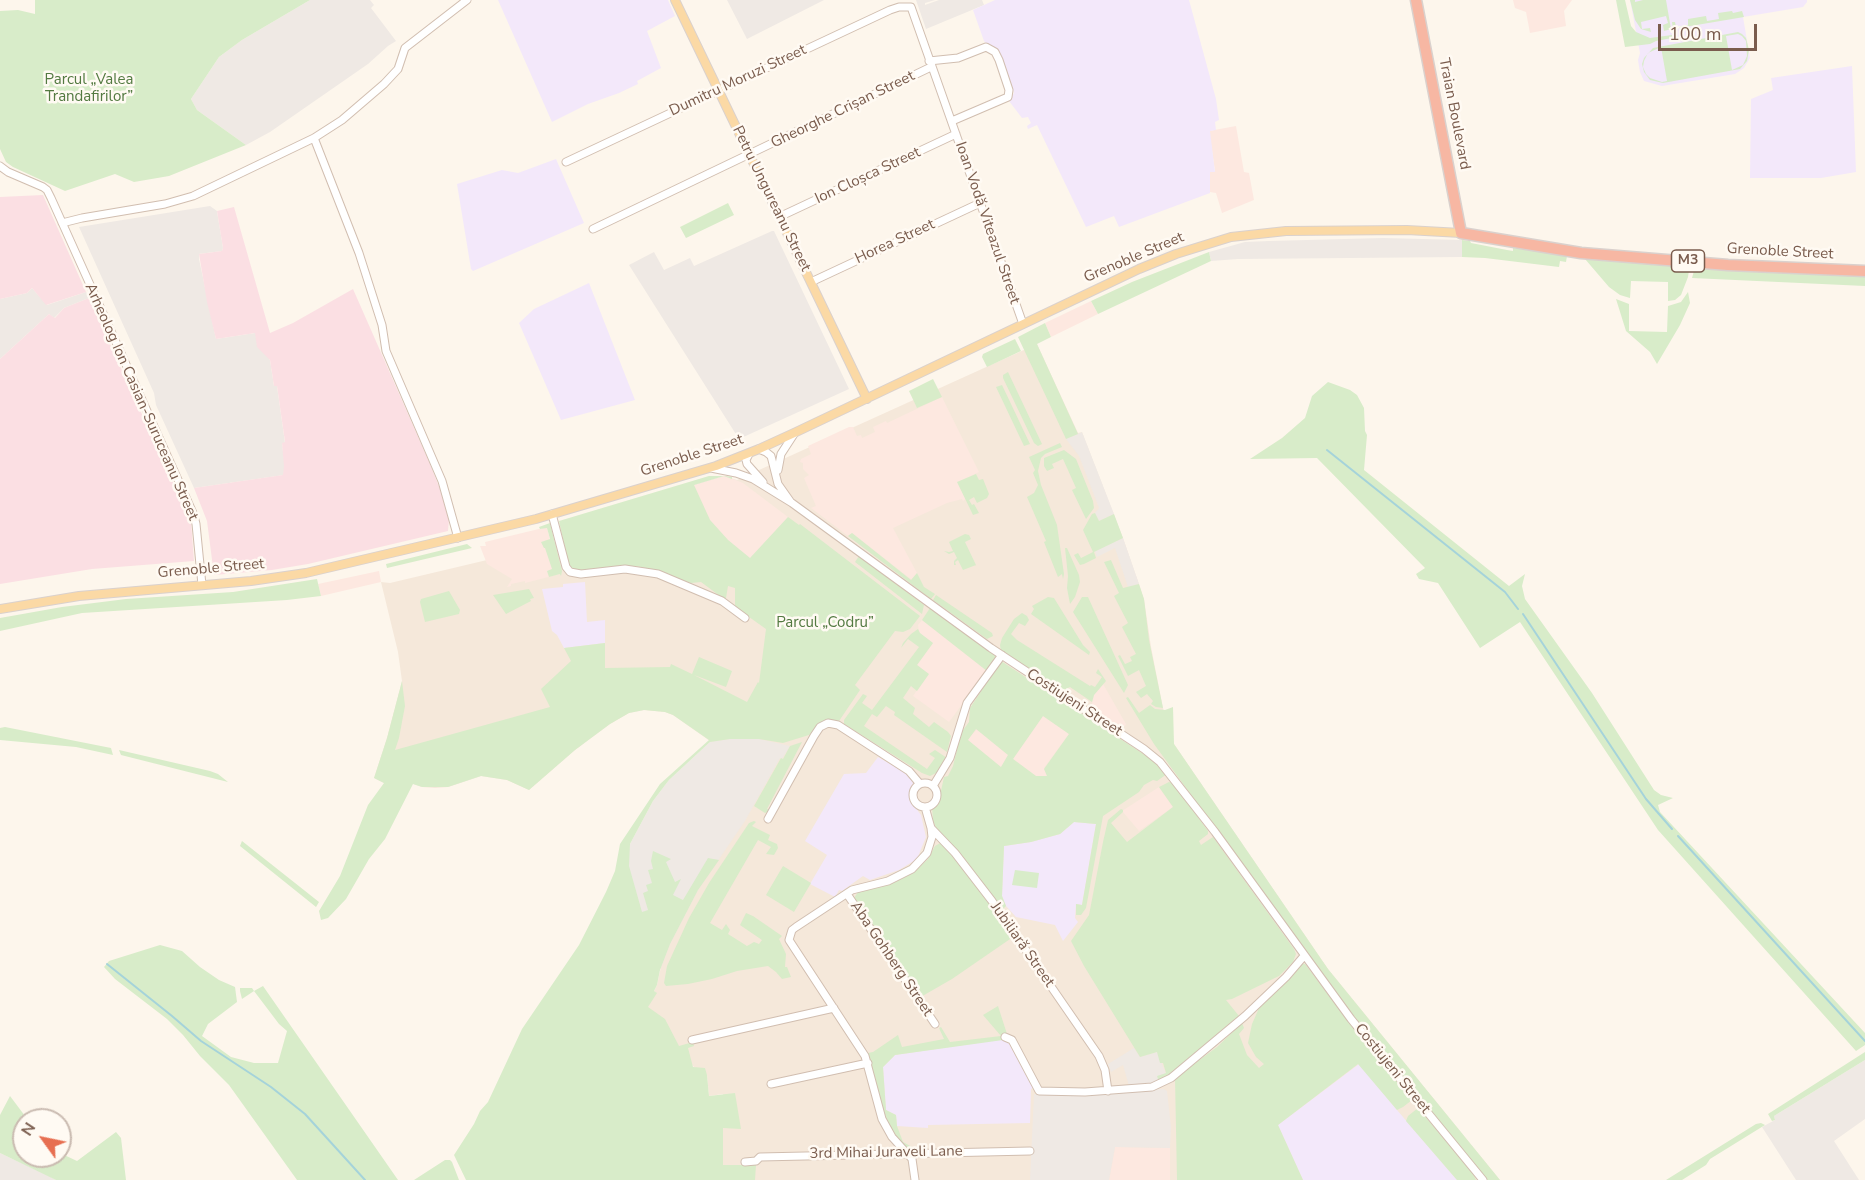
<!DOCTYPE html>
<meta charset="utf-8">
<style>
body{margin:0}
#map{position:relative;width:1865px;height:1180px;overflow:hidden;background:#fdf6ec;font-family:"Nunito Sans",sans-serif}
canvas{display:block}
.north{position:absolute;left:12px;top:1108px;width:60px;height:60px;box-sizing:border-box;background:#fffaf3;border:2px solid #cabbb1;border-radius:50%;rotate:303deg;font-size:16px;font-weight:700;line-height:24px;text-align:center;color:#7a5c4d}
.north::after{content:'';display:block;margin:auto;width:21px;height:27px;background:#e76f51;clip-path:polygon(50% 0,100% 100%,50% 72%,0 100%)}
.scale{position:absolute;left:1658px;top:24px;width:99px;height:27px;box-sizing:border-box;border:3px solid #7a5c4d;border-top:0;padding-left:8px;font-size:18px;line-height:21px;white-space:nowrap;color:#7a5c4d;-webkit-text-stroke:4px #fffaf3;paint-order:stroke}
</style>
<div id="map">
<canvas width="1865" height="1180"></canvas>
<div class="north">N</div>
<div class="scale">100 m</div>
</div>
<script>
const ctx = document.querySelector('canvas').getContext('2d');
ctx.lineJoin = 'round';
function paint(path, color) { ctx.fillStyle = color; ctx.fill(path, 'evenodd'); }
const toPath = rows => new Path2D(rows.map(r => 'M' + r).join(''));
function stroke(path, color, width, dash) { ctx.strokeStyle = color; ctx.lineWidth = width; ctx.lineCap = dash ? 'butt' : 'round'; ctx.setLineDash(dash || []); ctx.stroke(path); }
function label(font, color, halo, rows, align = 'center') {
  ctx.font = font + ' "Nunito Sans",sans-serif'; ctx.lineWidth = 5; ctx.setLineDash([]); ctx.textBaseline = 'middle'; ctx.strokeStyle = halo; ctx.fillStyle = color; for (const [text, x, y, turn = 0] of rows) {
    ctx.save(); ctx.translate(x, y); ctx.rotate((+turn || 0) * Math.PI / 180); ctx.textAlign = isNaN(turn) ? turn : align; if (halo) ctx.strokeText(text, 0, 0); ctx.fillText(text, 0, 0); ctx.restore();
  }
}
const residential = toPath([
 [1037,344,1078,433,1082,432,1123,538,1144,599,1151,647,1163,708,1174,744,1328,969,1500,1180,722,1180,723,1094,709,1096,707,1075,694,1067,679,1052,647,1007,656,993,654,991,657,985,710,741,673,715,665,712,644,710,629,713,610,724,575,750,529,790,507,780,481,776,448,787,435,788,422,787,387,775,384,783,374,778,387,738,402,681,398,652,381,582,390,583,563,542,559,523,724,476,737,480]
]);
const commercial = toPath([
 [1513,0,1572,0,1564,11,1566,26,1530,33,1526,12,1515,8],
 [1236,126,1244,172,1249,173,1254,200,1222,213,1216,193,1210,192,1210,172,1215,171,1209,131],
 [1091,301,1098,314,1051,337,1045,323],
 [942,397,979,472,958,482,966,499,963,501,962,499,947,503,893,528,917,573,912,580,852,533,848,536,811,508,816,506,804,478,809,475,803,469,803,463,800,462,801,459,811,454,808,446,849,427,853,427,857,436,861,435,862,438,875,432,873,427,886,421,887,423],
 [725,476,743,483,788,517,751,559,728,540,710,520,694,485],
 [547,527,550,540,542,542,560,574,525,583,525,581,511,584,511,586,507,587,512,579,487,564,480,546,486,546,485,542],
 [379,571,381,582,321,596,318,584],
 [922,620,987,671,949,722,913,696,928,674,917,665,933,643,919,633,918,625],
 [1103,684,1126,724,1125,726,1115,724,1091,709,1094,695],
 [1043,716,1069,734,1044,768,1047,776,1036,776,1013,759],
 [977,729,1008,755,1001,768,967,740],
 [1159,787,1173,807,1139,831,1122,811],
 [1115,1147,1170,1148,1170,1180,1109,1180]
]);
const industrial = toPath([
 [310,0,370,0,374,5,371,8,396,41,388,46,368,64,270,132,246,145,197,110,191,99,219,57,242,40],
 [727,0,824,0,747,39],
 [916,0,935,0,925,3,925,5,939,0,982,0,984,5,926,29],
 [210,206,217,211,223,248,222,251,199,254,199,259,216,339,255,333,270,360,274,386,277,386,285,443,282,444,285,466,284,475,194,488,156,405,154,393,79,227],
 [772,231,774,231,849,389,739,439,629,265,654,252,664,270,690,258,694,266],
 [1383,238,1462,240,1462,257,1238,259,1211,261,1209,252,1245,242,1269,241],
 [32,288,47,305,86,292,89,298,64,308,54,318,49,314,0,359,0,299,27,293],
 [1082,432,1114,514,1099,521,1095,513,1099,508,1079,456,1066,439],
 [1123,538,1139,584,1128,587,1115,548,1097,557,1095,551],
 [730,739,759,739,790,746,782,759,780,758,745,821,698,890,670,944,660,970,650,967,623,846,630,844,653,801,669,780,710,742],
 [1134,1048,1140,1057,1157,1052,1166,1074,1159,1082,1148,1085,1129,1086,1123,1065,1111,1072,1108,1064],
 [1865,1060,1865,1119,1834,1141,1859,1180,1796,1180,1762,1127,1775,1120,1774,1116],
 [1164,1089,1167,1091,1171,1127,1170,1148,1115,1147,1109,1180,1030,1180,1034,1094,1114,1094,1120,1091],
 [0,1153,47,1175,56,1180,0,1180]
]);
const education = toPath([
 [498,0,668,0,675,16,647,31,661,68,637,81,638,84,619,93,588,104,552,122],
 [995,0,1189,0,1216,99,1219,120,1215,122,1216,130,1210,131,1215,172,1210,172,1210,193,1119,227,1114,216,1086,227,1037,125,1028,129,1027,126,1031,123,1028,117,1022,118,1009,101,1014,93,1002,58,984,41,973,10],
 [1630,0,1807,0,1807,2,1803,7,1743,17,1750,58,1744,68,1735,74,1662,86,1644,81,1640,72,1638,60,1640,53],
 [1852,66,1856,172,1821,178,1750,178,1751,99,1773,90,1771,78],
 [556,159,584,223,473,271,471,269,457,184,502,170,518,173],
 [589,283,635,400,561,420,519,323,534,309],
 [585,582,587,622,605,620,605,643,564,648,557,635,552,631,542,589,563,587,563,584],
 [878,757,909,775,913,783,909,799,921,815,926,837,917,859,899,870,870,880,863,876,842,891,839,890,835,897,810,884,827,855,805,841,844,774,866,773],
 [1074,822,1096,824,1082,905,1076,904,1075,918,1078,922,1063,941,1055,925,1016,917,1006,906,1002,896,1004,846,1031,842,1060,834],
 [998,1040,1007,1040,1033,1088,1031,1089,1030,1123,928,1125,928,1128,897,1126,896,1115,886,1110,883,1067,895,1055],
 [1359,1064,1397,1110,1457,1180,1303,1180,1278,1125]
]);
const medical = toPath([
 [43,195,86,292,46,305,32,288,27,293,0,299,0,197],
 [234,207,270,333,293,323,353,289,430,464,444,499,449,519,448,531,308,564,272,570,214,575,207,521,194,488,283,475,284,466,282,443,285,442,277,386,274,386,270,360,257,347,255,333,216,339,207,302,199,254,222,251,223,248,217,211],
 [89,298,191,522,194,561,92,569,0,584,0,359,49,314,55,318,64,308]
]);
const green = toPath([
 [35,0,310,0,242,40,219,57,191,99,197,110,246,145,169,176,134,182,115,174,65,191,13,167,6,162,0,149,0,11,18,10,35,14],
 [1616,0,1625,0,1631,26,1636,32,1650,38,1672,35,1672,38,1656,41,1650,44,1625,47],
 [1630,0,1635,0,1635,2,1643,0,1666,0,1671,29,1664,31,1663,25,1668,23,1666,16,1641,22,1642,29,1650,28,1651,32,1641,29,1635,20],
 [1732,11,1733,13,1742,11,1744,17,1673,29,1672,22,1675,22,1676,27,1688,25,1688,19,1706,16,1707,21,1719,19,1718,13],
 [1738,32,1742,34,1746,38,1749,50,1747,61,1740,69,1663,83,1650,80,1644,72,1642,64,1644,58,1653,48],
 [1738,34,1742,36,1746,41,1747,56,1743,65,1732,70,1726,36],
 [1661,47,1667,81,1662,82,1650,78,1646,74,1643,67,1644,61,1648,53],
 [728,203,734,215,686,238,680,227],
 [1462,240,1470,241,1471,243,1507,250,1513,251,1513,248,1567,256,1566,262,1560,261,1559,267,1485,258,1462,257],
 [1209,252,1211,261,1098,314,1091,301,1132,282],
 [1585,259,1687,267,1689,270,1688,277,1681,295,1675,300,1668,301,1668,282,1631,281,1630,298,1620,295,1609,287],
 [1695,267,1865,277,1865,286,1692,278],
 [1688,292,1690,303,1680,325,1657,364,1650,352,1626,331,1616,299,1629,304,1629,331,1667,332,1668,306,1681,302],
 [1045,323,1051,337,1037,344,1078,434,1066,439,1018,337],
 [1015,339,1021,351,987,367,982,357,983,354],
 [1008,372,1042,444,1038,446,1034,443,1003,378,1003,375],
 [933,379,942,397,917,408,909,391],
 [1328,382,1350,390,1357,395,1364,408,1365,431,1367,435,1364,470,1509,586,1525,574,1522,586,1525,599,1592,693,1654,790,1661,795,1673,798,1658,805,1660,812,1865,1033,1865,1045,1856,1051,1658,830,1520,622,1480,648,1438,583,1419,579,1416,574,1425,568,1317,458,1250,459,1282,438,1305,418,1312,396],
 [1002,385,1030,444,1024,446,996,387],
 [1060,443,1062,447,1045,454,1041,458,1038,471,1041,485,1057,525,1064,574,1063,579,1062,574,1058,577,1044,542,1046,541,1027,497,1034,493,1038,485,1033,473,1035,470,1029,457],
 [1064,450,1076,459,1093,501,1094,508,1086,519,1072,490,1076,488,1063,459,1052,464,1054,468,1047,471,1044,466,1044,458],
 [976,474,979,480,983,479,989,494,987,498,977,503,974,497,969,500,972,505,974,504,979,513,973,515,957,482],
 [709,476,726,476,732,477,732,479,724,476,694,485,710,520,728,540,750,558,788,517,799,525,800,524,920,616,910,629,903,632,895,631,855,685,860,690,839,721,824,720,809,735,783,743,759,739,730,739,710,742,669,780,653,801,630,844,629,866,642,912,648,910,643,893,648,891,646,885,652,883,648,870,653,869,651,861,653,851,671,859,666,862,675,882,681,879,673,895,683,900,708,858,719,860,698,890,670,944,660,970,657,985,654,991,657,993,648,1007,665,1019,679,1046,693,1042,694,1046,688,1048,693,1067,705,1068,707,1075,709,1096,735,1093,741,1129,723,1128,723,1165,756,1165,755,1180,466,1180,454,1155,474,1124,480,1111,488,1102,522,1029,579,945,606,892,615,871,620,844,660,784,709,740,673,715,665,712,644,710,629,713,610,724,575,750,529,790,507,780,481,776,448,787,422,787,413,784,385,839,369,859,346,899,328,918,321,920,319,911,340,876,368,805,384,783,374,778,387,738,402,681,405,706,399,738,395,750,550,707,541,689,571,661,564,648,605,643,605,668,670,667,671,664,692,674,699,657,732,671,726,687,694,675,747,702,758,682,759,683,766,629,735,607,735,588,728,586,726,598,724,599,701,582,691,583,684,581,660,571,636,566,574,571,569,566,559,521],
 [1095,513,1099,521,1114,514,1123,538,1094,552,1096,558,1084,564,1080,565,1074,555,1078,553,1081,558,1093,552,1083,530,1092,514],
 [550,523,562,571,561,576,560,574,549,577,547,571,552,569,545,548,544,548,541,542,550,539,547,528,540,529,539,527],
 [852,533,911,580,917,573,924,587,935,594,931,599,848,536],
 [965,534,969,535,971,539,965,542,986,586,976,565,963,570,958,560,955,562,956,565,954,565,954,561,957,558,954,552,949,554,944,551,949,552,953,551,949,542],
 [467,544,472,548,387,568,386,564],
 [1065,548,1067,548,1079,575,1080,582,1075,597,1070,604,1067,588,1068,576],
 [859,556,924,605,922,614,855,562],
 [1111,560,1123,588,1139,584,1144,599,1149,640,1163,708,1156,707,1151,704,1153,701,1147,694,1141,698,1136,692,1146,686,1139,670,1128,676,1118,656,1120,655,1125,664,1132,661,1130,657,1136,654,1122,627,1128,623,1114,596,1119,593,1104,562],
 [317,579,321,596,287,600,82,613,0,631,0,618,62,607,126,599,233,592],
 [529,589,534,598,530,599,531,601,506,614,493,595],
 [449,591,460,610,459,614,425,622,420,602,421,599],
 [936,595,992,633,993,636,987,639,933,600],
 [1048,597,1054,598,1083,645,1090,652,1089,655,1031,614,1034,609,1032,606],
 [1082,597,1088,597,1128,685,1124,693,1073,612],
 [930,608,994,654,996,658,987,671,922,620],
 [1022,613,1027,616,1029,620,1025,626,1019,623,1011,634,1017,640,1090,686,1091,685,1095,687,1102,677,1096,673,1098,669,1106,681,1094,695,1092,702,1070,687,1062,691,1001,651,1000,645,1002,638,1014,619],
 [918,629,920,633,933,643,917,665,929,674,917,691,911,686,903,698,915,708,913,714,929,727,934,722,948,732,951,736,947,752,894,715,895,712,886,706,877,717,872,714,864,726,927,769,935,758,929,754,935,750,947,758,938,772,930,776,922,773,844,724,844,720,863,694,867,696,862,703,872,710,919,647,908,639,901,648,903,643,911,634],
 [1001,661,1154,761,1167,774,1157,781,1153,780,1144,785,1139,792,1103,816,1086,908,1081,915,1076,915,1076,904,1082,905,1096,824,1074,822,1060,834,1031,842,1004,846,1002,896,1006,906,1002,910,936,828,933,820,932,807,939,800,944,777,948,776,953,766,961,733,969,722,970,708],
 [1043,716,1069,734,1044,769,1047,776,1036,776,1013,759],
 [976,729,1008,755,1001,767,968,740],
 [1128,697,1139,713,1150,705,1155,709,1165,710,1173,707,1174,744,1328,969,1500,1180,1487,1180,1353,1017,1154,744,1126,698],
 [5,727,111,748,113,755,76,747,0,740,0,728],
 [802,742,767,809,772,810,765,813,754,806,781,758,783,759,790,746],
 [119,750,210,771,218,774,228,782,121,755],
 [1169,782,1173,783,1208,831,1208,834,1199,841,1201,845,1213,837,1294,949,1296,954,1293,962,1279,976,1232,999,1226,1000,1239,1016,1169,1077,1159,1082,1157,1076,1166,1073,1163,1063,1160,1063,1157,1052,1140,1057,1084,966,1071,941,1089,915,1103,842,1108,820,1121,809,1123,810,1123,812,1111,823,1127,842,1173,807,1159,787],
 [754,821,756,822,752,826,770,835,768,840,777,844,778,848,774,855,766,854,771,847,758,840,710,923,722,930,726,924,730,930,728,934,747,946,754,942,759,944,762,940,740,925,746,913,753,916,782,936,779,939,786,954,785,967,787,967,791,977,782,979,776,972,768,966,737,971,712,979,688,984,666,986,664,983,667,966,689,918,709,883,749,823],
 [242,841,319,902,316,907,240,846],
 [942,842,979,889,1013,937,952,979,919,998,854,898,858,892,895,882,913,873,928,859,935,846],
 [783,866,811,883,794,912,766,895],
 [1015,870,1039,873,1037,888,1012,885],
 [160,945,182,951,200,967,219,980,235,987,237,1002,208,1024,202,1036,231,1057,254,1063,278,1063,287,1031,279,1024,254,991,242,999,240,991,240,988,252,988,254,991,263,986,398,1180,297,1180,229,1085,200,1056,183,1035,167,1019,115,979,104,967,109,961],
 [1301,964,1305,964,1354,1029,1412,1100,1403,1107,1397,1110,1358,1064,1278,1125,1303,1180,1177,1180,1175,1078,1217,1047,1242,1023,1244,1028,1239,1034,1247,1055,1259,1068,1264,1064,1256,1057,1248,1043,1252,1024,1259,1008],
 [998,1006,1007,1034,1002,1036,1003,1040,895,1055,883,1067,886,1110,896,1115,897,1126,903,1142,912,1147,918,1147,918,1150,911,1150,903,1146,889,1125,882,1107,868,1053,873,1052,898,1035,902,1047,944,1039,939,1028,941,1027,950,1042,1001,1036,983,1015],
 [1865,1052,1865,1060,1774,1116,1775,1120,1772,1121,1768,1114],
 [10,1096,28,1120,24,1120,24,1156,60,1156,60,1153,77,1161,116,1132,121,1138,126,1180,56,1180,0,1153,0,1115],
 [1418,1108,1472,1172,1476,1180,1457,1180,1406,1121,1408,1116],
 [1761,1123,1765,1125,1710,1159,1706,1165,1682,1180,1666,1180,1756,1124],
 [445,1160,450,1160,452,1162,459,1180,414,1180]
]);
const stream = toPath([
 [1327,450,1505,592,1518,609],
 [1523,614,1646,799,1672,829],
 [1678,836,1865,1041],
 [107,964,172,1016,201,1041,271,1087,305,1114,365,1180]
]);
const minor = toPath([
 [929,61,958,58,986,47,995,52,999,60,1009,90,1008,97,952,121],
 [314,138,359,253,382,325,386,351,442,481,458,538],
 [566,162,890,10,899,7,911,7,1023,324],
 [0,166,8,172,43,187,47,190,51,198,193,513,196,524,202,585],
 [779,217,956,134],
 [62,223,82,218,165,204,193,196,314,138,342,120,384,84,398,69,405,48,467,0],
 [593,229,931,67],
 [811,282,980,203],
 [759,449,766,452,771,456,778,484,790,501],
 [749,454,746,460,747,464,763,482],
 [711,468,736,473,753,479,792,503,991,648,1144,749,1160,762,1215,832,1351,1019,1483,1180],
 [778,470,781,454,794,434],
 [552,514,566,567,570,572,581,574,625,569,658,574,722,601,745,618],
 '913 795a12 12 0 1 1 24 0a12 12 0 1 1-24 0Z',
 [933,786,950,758,967,703,1002,655],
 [925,807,931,828,955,853,992,901,1099,1056,1105,1070,1108,1091],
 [768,819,814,736,820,727,828,723,838,725,909,771,920,784],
 [847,894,935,1024],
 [1005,1037,1012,1040,1039,1091,1085,1092,1152,1087,1171,1078,1245,1016,1286,977,1304,956],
 [692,1040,834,1008],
 [771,1084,868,1063],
 [745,1162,756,1161,760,1157,1030,1151],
 [915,1180,912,1159,892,1137,882,1119,865,1056,789,940,792,930,796,927,852,890,888,881,912,869,927,853,932,837,931,828]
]);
const major = toPath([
 [675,0,867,399],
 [0,609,79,596,251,581,306,573,536,519,716,466,759,449,794,433,1139,269,1176,254,1231,237,1286,231,1407,230,1461,233]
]);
const highway = toPath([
 [1416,0,1461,233,1581,253,1728,265,1865,271]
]);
const shields = [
 [1688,261,33]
];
const shieldNames = [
 ["M3",1688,261]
];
const parkNames = [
 ["Parcul „Valea",89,80],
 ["Trandafirilor”",89,97],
 ["Parcul „Codru”",825,623]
];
const streetNames = [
 ["Dumitru Moruzi Street",738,81,-25],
 ["Gheorghe Crișan Street",843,110,-26],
 ["Traian Boulevard",1454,114,79],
 ["Ion Cloșca Street",868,176,-25],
 ["Petru Ungureanu Street",771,199,64],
 ["Ioan Vodă Viteazul Street",987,223,71],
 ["Horea Street",895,242,-25],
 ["Grenoble Street",1780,252,3],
 ["Grenoble Street",1134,258,-23],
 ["Arheolog Ion Casian-Suruceanu Street",141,402,66],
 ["Grenoble Street",692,456,-18],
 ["Grenoble Street",211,569,-5],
 ["Costiujeni Street",1074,703,33],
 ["Jubiliară Street",1022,945,55],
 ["Aba Gohberg Street",891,959,56],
 ["Costiujeni Street",1392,1069,51],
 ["3rd Mihai Juraveli Lane",886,1153,-1]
];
paint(residential, '#f5e8da');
paint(commercial, '#fde8e0');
paint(industrial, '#efe9e4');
paint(education, '#f3e8fa');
paint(medical, '#fbdfe3');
paint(green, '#d8ecc9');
stroke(stream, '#a5d3da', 2);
stroke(minor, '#d1beb0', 9);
stroke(major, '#dad1cd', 10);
stroke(highway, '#dad1cd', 13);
stroke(minor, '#fff', 7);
stroke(major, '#fbd9a5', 8);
stroke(highway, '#f7b7a3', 10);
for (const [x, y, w] of shields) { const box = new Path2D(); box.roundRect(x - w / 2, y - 11, w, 22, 4.5); ctx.fillStyle = '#fffaf3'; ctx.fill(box); stroke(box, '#7a5c4d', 1.5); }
label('bold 14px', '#7a5c4d', null, shieldNames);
label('15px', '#537a41', '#fffaf3', parkNames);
label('15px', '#7a5c4d', '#fffaf3', streetNames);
</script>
